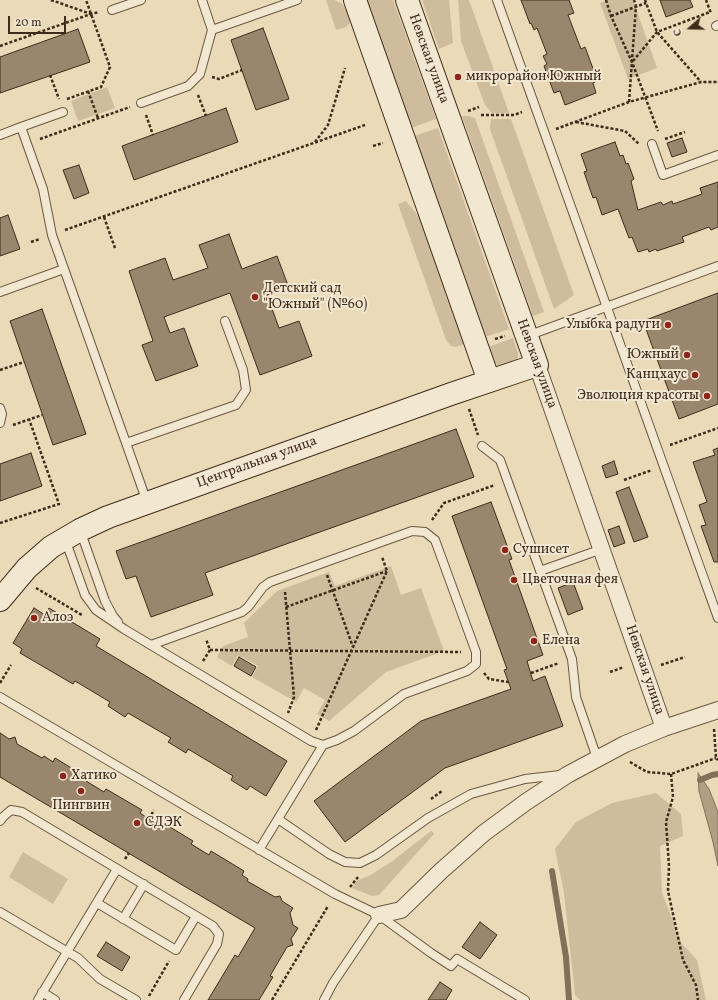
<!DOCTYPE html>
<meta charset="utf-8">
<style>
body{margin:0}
#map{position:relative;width:718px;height:1000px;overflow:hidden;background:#ebdab8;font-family:Vollkorn,serif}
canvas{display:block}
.north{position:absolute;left:670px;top:8px;width:40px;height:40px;-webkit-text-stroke:3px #f2e7d1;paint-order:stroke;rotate:250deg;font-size:11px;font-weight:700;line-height:16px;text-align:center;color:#402b1b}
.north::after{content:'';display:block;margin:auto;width:14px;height:18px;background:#402b1b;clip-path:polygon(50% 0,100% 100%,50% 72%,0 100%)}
.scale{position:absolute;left:8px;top:16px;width:58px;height:18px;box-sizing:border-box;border:2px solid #402b1b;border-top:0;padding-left:5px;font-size:12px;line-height:14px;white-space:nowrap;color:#402b1b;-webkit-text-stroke:3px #f2e7d1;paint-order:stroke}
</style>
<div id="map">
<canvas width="718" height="1000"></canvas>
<div class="north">С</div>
<div class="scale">20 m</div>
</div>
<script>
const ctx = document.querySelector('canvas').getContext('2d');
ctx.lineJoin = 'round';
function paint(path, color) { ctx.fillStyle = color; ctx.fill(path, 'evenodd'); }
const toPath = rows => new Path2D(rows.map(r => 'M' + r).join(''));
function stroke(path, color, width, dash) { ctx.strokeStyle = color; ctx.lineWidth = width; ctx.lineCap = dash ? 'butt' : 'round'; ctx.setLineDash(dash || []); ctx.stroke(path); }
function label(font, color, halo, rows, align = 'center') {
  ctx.font = font + ' Vollkorn,serif'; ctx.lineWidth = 4; ctx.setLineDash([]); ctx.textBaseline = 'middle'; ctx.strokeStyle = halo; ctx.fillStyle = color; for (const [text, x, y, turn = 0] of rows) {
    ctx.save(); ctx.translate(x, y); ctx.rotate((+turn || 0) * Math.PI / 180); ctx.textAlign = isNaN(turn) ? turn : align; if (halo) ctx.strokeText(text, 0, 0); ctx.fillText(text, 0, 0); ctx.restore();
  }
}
const green = toPath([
 [326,0,334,0,341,3,346,9,349,16,350,23,346,27,336,30],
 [366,0,393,0,436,119,411,128],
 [422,0,449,0,453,43,439,49],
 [458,0,469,0,509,113,492,113,485,105,461,41],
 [607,0,633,0,657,68,628,79,600,3],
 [107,87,115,108,78,121,71,101],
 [462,116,469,116,475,118,544,312,533,316],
 [491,119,511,119,574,295,554,309,490,129],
 [438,128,509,329,485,337,414,136],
 [406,201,420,218,465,344,456,347,451,346,446,340,398,204],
 [513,338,518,353,518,358,515,362,502,367,497,365,494,362,488,347],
 [391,566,401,595,421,588,444,651,386,672,329,721,317,714,325,700,304,688,296,702,252,677,258,666,238,655,232,666,217,657,223,646,248,637,244,623,277,591,329,572,335,586],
 [656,793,681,814,683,836,660,846,662,893,682,944,697,960,706,1000,580,1000,575,995,564,893,555,849,576,822,612,803],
 [431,831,433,832,434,834,379,895,372,896,352,888,358,880,369,876,391,862],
 [23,852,68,879,53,904,9,877]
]);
const water = toPath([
 [698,773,709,789,718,812,718,866,713,842,699,791,698,773]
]);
const stream = toPath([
 [700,780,712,775,718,774],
 [552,871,566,957,569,1000]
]);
const building = toPath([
 [521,0,569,0,574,13,568,15,581,49,585,47,595,74,592,75,595,82,593,83,596,93,565,105,560,91,554,93,544,66,547,64,543,56,547,54,537,28,534,30,531,23,530,24,521,0],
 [660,0,690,0,693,7,666,17,660,0],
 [263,28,289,99,256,110,231,40,263,28],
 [78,29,90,62,0,93,0,57,78,29],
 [226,108,238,142,134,180,122,146,226,108],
 [682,138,687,152,672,157,667,143,682,138],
 [615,142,620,156,623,155,626,164,628,163,634,179,631,181,638,210,661,202,663,205,672,201,673,204,702,194,700,188,718,182,718,227,711,230,709,227,682,237,684,242,657,251,656,249,649,252,648,249,638,252,632,237,629,238,618,209,602,215,596,197,593,198,584,172,587,171,581,154,615,142],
 [79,165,89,193,74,199,63,170,79,165],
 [8,215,20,249,0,256,0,218,8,215],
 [229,234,242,269,277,256,289,288,267,295,279,328,299,321,312,356,260,375,230,293,164,317,170,333,184,328,198,366,156,381,142,345,153,341,129,271,165,258,173,280,208,268,199,245,229,234],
 [718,293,718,404,679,419,643,321,718,293],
 [42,309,86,434,53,445,10,321,42,309],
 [456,429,474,477,205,573,213,595,151,617,136,576,126,579,116,551,456,429],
 [718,448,718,562,714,562,701,526,706,525,699,505,707,502,693,462,715,455,713,450,718,448],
 [31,453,42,486,0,501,0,464,31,453],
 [614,461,618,474,606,478,602,466,614,461],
 [629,487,648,537,634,542,616,492,629,487],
 [491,502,512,559,509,560,543,655,527,661,533,681,545,676,563,726,445,768,345,842,314,801,421,721,511,689,504,670,507,669,452,516,491,502],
 [619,526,625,543,614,547,608,530,619,526],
 [573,582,583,609,568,615,558,588,573,582],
 [34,608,45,615,49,608,100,639,96,646,287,761,266,796,250,786,247,790,231,780,233,776,188,749,186,753,168,742,171,738,128,713,125,717,108,706,110,702,75,681,73,684,20,653,22,649,13,643,34,608],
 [239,657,256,667,251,676,234,666,239,657],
 [0,733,9,739,15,737,17,744,42,758,44,756,53,762,55,758,88,778,86,781,104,792,106,789,142,810,140,813,158,825,160,821,193,841,191,844,209,855,211,851,244,871,242,875,248,879,247,881,275,897,280,896,282,901,293,908,290,913,293,925,298,928,291,939,293,945,287,947,270,976,273,977,259,1000,208,1000,235,955,238,957,255,928,0,777,0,733],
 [480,922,497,935,480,959,462,947,480,922],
 [106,942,130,957,122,971,97,956,106,942],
 [440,982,452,990,446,1000,428,1000,440,982]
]);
const path = toPath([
 [51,0,91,14],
 [606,0,611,16,632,62,658,131],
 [645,0,657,32,701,82],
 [706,0,711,13],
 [611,16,646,3],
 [0,46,91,14,99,12],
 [633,61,657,32,710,12],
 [50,75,59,99],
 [212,77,219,79,242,70],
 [88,91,98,118],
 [198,95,206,116],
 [67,99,101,87,110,67,86,0],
 [629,102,636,6,634,0],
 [468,111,479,107],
 [146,115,153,135],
 [481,115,514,115,522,112],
 [576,122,625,131,639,144],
 [556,129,629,102,701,82,718,82],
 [40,139,130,107],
 [665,139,685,132],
 [315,142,328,125,345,68],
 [373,146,383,143],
 [104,217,115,248],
 [65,230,365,125],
 [31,242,40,239],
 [495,339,505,336],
 [0,370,24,362],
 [469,409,478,435],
 [13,425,42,415],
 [670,445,718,428],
 [624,480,652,470],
 [432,520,444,503,495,485],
 [0,523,59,504,29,419],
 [327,575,353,647],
 [36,588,82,615],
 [285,592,294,697,288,713],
 [286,607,387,571],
 [210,650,461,652],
 [203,661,210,650,206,639],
 [661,665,685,657],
 [610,672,624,667],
 [484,673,489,679,508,682],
 [531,673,559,663],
 [0,683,11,665],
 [714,729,716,758,718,760],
 [316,730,387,571,382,557],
 [630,762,647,772,671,774,716,758],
 [671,774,673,797,666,822,669,866,668,891,683,960,696,985,698,1000],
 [431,799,442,791],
 [149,819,154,810],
 [125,859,129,853],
 [350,887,358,877],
 [149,996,169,961],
 [272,1000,328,906]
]);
const lane = toPath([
 [497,0,718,618],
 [112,10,141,0],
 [716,26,718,25],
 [212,30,297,0],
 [141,103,188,86,200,74,212,30,202,0],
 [21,127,63,112],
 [0,135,21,127,43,189,52,235,147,502],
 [652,144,663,175,718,155],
 [0,292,64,269],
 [527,336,718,266],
 [0,408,2,414,0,423],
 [126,443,236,405,246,390,243,370,225,321],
 [482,446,500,460,572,659,576,697,597,758],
 [80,530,105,601,113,616,118,622],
 [65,539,85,595,96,610,124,629,311,741,323,745,337,740,354,731,404,694,467,671,476,664,476,652,435,540,425,532,412,531,270,582,263,587,248,607,242,612,151,645],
 [540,571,602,549],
 [0,697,335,894,379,915,431,953,451,966,457,959,525,1000],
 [278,819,329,854,345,862,360,863,376,855,428,818,471,794,525,779,560,775],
 [0,821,3,817,11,810,22,812,213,926,219,934,217,944,184,1000],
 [259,850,323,745],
 [97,903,176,950,196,916],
 [0,912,78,958,100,979,136,1000],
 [123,919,144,884],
 [42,992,55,1000],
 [38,1000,117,869],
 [324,1000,333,983,379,915]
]);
const street = toPath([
 [537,365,664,728],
 [379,915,401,910,441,871,484,833,526,802,567,775,625,744,664,728,718,710]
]);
const secondary = toPath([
 [355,0,489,381],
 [0,600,27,568,51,547,80,530,108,517,451,394,537,365,407,0]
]);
const markers = [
 [458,77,4,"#8f2418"],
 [255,297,4,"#8f2418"],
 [668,325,4,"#8f2418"],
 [687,355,4,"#8f2418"],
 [695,375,4,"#8f2418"],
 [707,396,4,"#8f2418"],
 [505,550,4,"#8f2418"],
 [514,580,4,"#8f2418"],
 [34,618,4,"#8f2418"],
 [534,641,4,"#8f2418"],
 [63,776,4,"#8f2418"],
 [81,791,4,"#8f2418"],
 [137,823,4,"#8f2418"]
];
const streetNames = [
 ["Невская улица",428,59,70],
 ["Невская улица",536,364,70],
 ["Центральная улица",257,463,-20],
 ["Невская улица",644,670,71]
];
const poiNames = [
 ["микрорайон Южный",466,77],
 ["Детский сад",263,289],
 ["\"Южный\" (№60)",263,305],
 ["Улыбка радуги",660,325,"right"],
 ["Южный",679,355,"right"],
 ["Канцхаус",687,375,"right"],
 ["Эволюция красоты",699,396,"right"],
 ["Сушисет",513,550],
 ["Цветочная фея",522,580],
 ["Алоэ",42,618],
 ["Елена",542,641],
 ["Хатико",71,776],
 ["Пингвин",81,806,"center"],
 ["СДЭК",145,823]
];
paint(green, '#cebc9d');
paint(water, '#b19e83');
stroke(water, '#847059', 1);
stroke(stream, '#847059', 6);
paint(building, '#99866d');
stroke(building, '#402b1b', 1);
stroke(lane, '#6b5742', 10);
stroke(street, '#6b5742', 18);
stroke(secondary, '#402b1b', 24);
stroke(path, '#402b1b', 2.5, [3, 2]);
stroke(lane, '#f2e7d1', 8);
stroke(street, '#f2e7d1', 16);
stroke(secondary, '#f2e7d1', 22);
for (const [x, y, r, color] of markers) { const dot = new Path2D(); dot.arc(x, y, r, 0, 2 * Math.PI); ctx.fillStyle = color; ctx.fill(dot); stroke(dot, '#f2e7d1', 1.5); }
label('14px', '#402b1b', '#f2e7d1', streetNames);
label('14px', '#402b1b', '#f2e7d1', poiNames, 'left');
</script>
